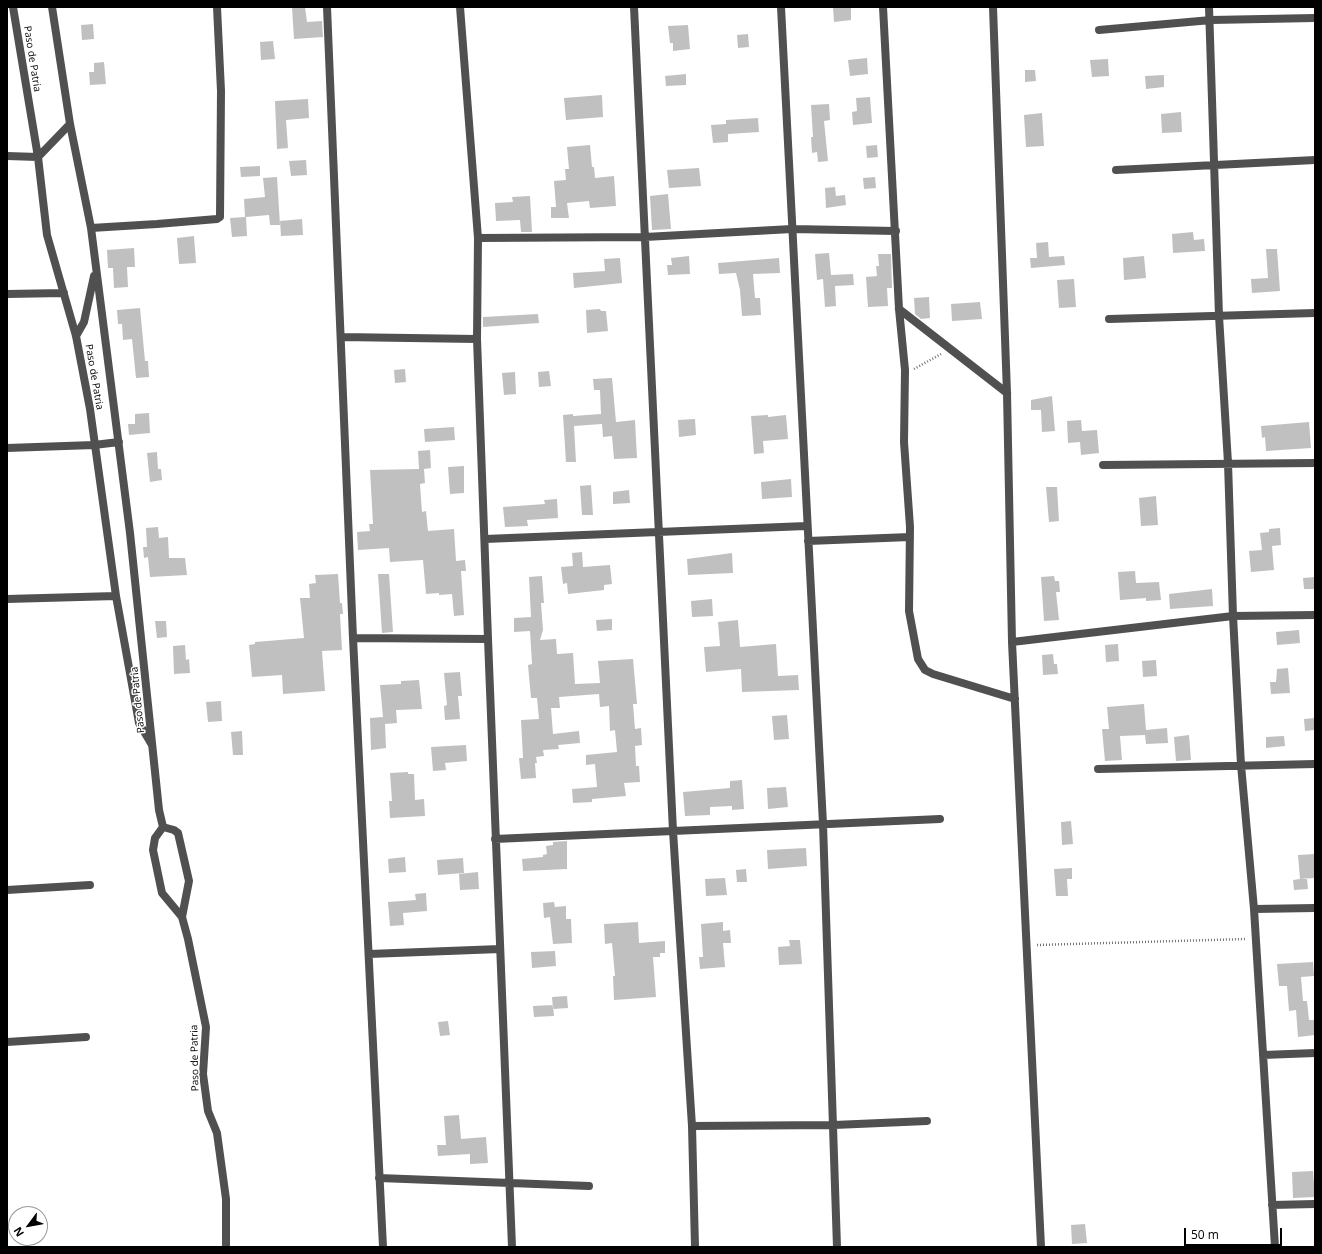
<!DOCTYPE html>
<style>
body{margin:0}
#map{position:relative;width:1322px;height:1254px;overflow:hidden;background:#fff;font-family:"Open Sans",sans-serif}
canvas{display:block}
.frame{position:absolute;inset:0;border:8px solid #000;pointer-events:none}
.north{position:absolute;left:8px;top:1206px;width:40px;height:40px;box-sizing:border-box;background:#fff;border:1px solid #999;border-radius:50%;rotate:238deg;font-size:11px;font-weight:700;line-height:16px;text-align:center;color:#000}
.north::after{content:'';display:block;margin:auto;width:14px;height:18px;background:#000;clip-path:polygon(50% 0,100% 100%,50% 72%,0 100%)}
.scale{position:absolute;left:1184px;top:1228px;width:98px;height:18px;box-sizing:border-box;border:2px solid #000;border-top:0;padding-left:5px;font-size:12px;line-height:14px;white-space:nowrap;color:#000;-webkit-text-stroke:3px #fff;paint-order:stroke}
</style>
<div id="map">
<canvas width="1322" height="1254"></canvas>
<div class="frame"></div>
<div class="north">N</div>
<div class="scale">50 m</div>
</div>
<script>
const ctx = document.querySelector('canvas').getContext('2d');
ctx.lineJoin = 'round';
function paint(path, color) { ctx.fillStyle = color; ctx.fill(path, 'evenodd'); }
const toPath = rows => new Path2D(rows.map(r => 'M' + r).join(''));
function stroke(path, color, width, dash) { ctx.strokeStyle = color; ctx.lineWidth = width; ctx.lineCap = dash ? 'butt' : 'round'; ctx.setLineDash(dash || []); ctx.stroke(path); }
function label(font, color, halo, rows, align = 'center') {
  ctx.font = font + ' "Open Sans",sans-serif'; ctx.lineWidth = 3; ctx.setLineDash([]); ctx.textBaseline = 'middle'; ctx.strokeStyle = halo; ctx.fillStyle = color; for (const [text, x, y, turn = 0] of rows) {
    ctx.save(); ctx.translate(x, y); ctx.rotate((+turn || 0) * Math.PI / 180); ctx.textAlign = isNaN(turn) ? turn : align; if (halo) ctx.strokeText(text, 0, 0); ctx.fillText(text, 0, 0); ctx.restore();
  }
}
const building = toPath([
 [292,7,305,7,307,22,322,21,323,37,294,39],
 [833,7,851,7,851,20,834,22],
 [93,24,94,39,82,40,81,25],
 [688,25,690,49,673,51,673,43,670,43,668,26],
 [748,34,749,47,738,48,737,35],
 [273,41,275,59,261,60,260,42],
 [867,58,868,74,850,76,848,60],
 [1108,59,1109,76,1092,77,1090,60],
 [104,62,106,84,90,85,89,72,94,72,94,63],
 [1025,70,1035,70,1036,81,1025,82],
 [686,74,686,85,666,86,665,76],
 [1164,75,1164,87,1146,89,1145,76],
 [602,95,603,117,566,120,564,98],
 [870,97,872,123,853,125,852,112,857,111,856,98],
 [308,99,309,118,286,120,288,148,277,149,275,101],
 [829,104,830,120,824,121,828,161,818,162,817,152,812,153,811,137,813,137,811,105],
 [1181,112,1182,132,1162,133,1161,114],
 [1042,113,1044,146,1026,147,1024,115],
 [758,118,759,132,728,134,728,142,713,143,711,125,726,124,726,120],
 [590,145,592,167,594,167,595,178,614,176,616,206,590,208,589,201,567,203,569,218,551,218,551,207,556,207,554,181,566,180,565,169,569,169,567,147],
 [877,145,878,157,867,158,866,146],
 [306,160,307,175,291,176,289,161],
 [260,166,260,176,241,177,240,167],
 [699,168,701,186,669,188,667,170],
 [277,177,280,225,270,225,269,215,246,217,247,236,232,237,230,218,245,217,244,199,265,197,263,178],
 [875,177,876,188,864,189,863,178],
 [835,187,836,196,845,195,846,205,826,208,825,188],
 [668,194,671,229,652,230,650,196],
 [530,196,532,232,521,232,520,220,496,221,495,203,513,202,512,197],
 [302,219,303,235,281,236,280,221],
 [1193,232,1194,240,1204,239,1205,251,1173,253,1172,234],
 [194,236,196,263,179,264,177,238],
 [1048,242,1049,257,1064,256,1065,265,1031,268,1030,258,1037,258,1036,243],
 [134,248,135,267,127,267,128,287,114,288,113,268,108,268,107,250],
 [1266,249,1277,249,1280,291,1252,293,1251,279,1268,278],
 [829,253,831,275,853,274,854,285,835,286,836,306,825,307,823,279,817,280,815,254],
 [878,254,891,254,892,288,887,288,888,306,868,307,866,277,877,276,876,266,879,266],
 [689,256,690,274,668,275,667,265,672,265,671,258],
 [1144,256,1146,278,1124,280,1123,258],
 [620,258,622,283,574,288,573,273,605,271,604,259],
 [779,258,780,273,753,274,755,298,760,298,761,315,742,316,740,290,736,273,719,274,718,263],
 [1074,279,1076,307,1059,308,1057,280],
 [929,297,930,318,921,319,915,314,914,298],
 [980,302,982,319,952,321,951,304],
 [140,308,145,361,148,361,149,377,136,378,132,339,123,340,122,324,118,324,117,310],
 [600,309,601,311,606,311,608,331,587,333,586,310],
 [538,314,539,323,483,327,483,317],
 [405,369,406,382,395,383,394,370],
 [549,371,551,386,539,387,538,372],
 [515,372,516,394,504,395,502,373],
 [612,378,616,422,635,420,637,458,614,459,612,436,603,437,602,424,574,426,576,462,566,462,563,415,573,414,573,416,601,414,600,390,594,390,593,379],
 [1052,396,1055,431,1042,432,1041,410,1031,410,1031,400],
 [149,413,150,433,129,435,128,424,135,424,135,414],
 [768,415,768,417,786,415,788,439,763,441,764,453,754,454,751,416],
 [695,419,696,435,679,437,678,420],
 [1081,420,1082,431,1097,430,1099,453,1081,455,1080,442,1068,443,1067,421],
 [1309,422,1311,448,1266,451,1265,437,1262,438,1261,426],
 [454,427,455,440,425,442,424,429],
 [430,450,431,468,424,469,425,483,420,484,422,512,426,511,428,531,454,529,456,561,465,560,466,571,461,571,464,615,454,616,452,594,439,595,439,593,426,594,423,560,390,562,389,548,358,550,357,532,370,531,369,524,373,524,370,470,419,469,418,451],
 [157,452,158,469,161,469,162,480,150,482,147,453],
 [464,466,464,493,450,494,448,467],
 [791,479,792,497,762,499,761,482],
 [591,485,593,515,582,515,580,486],
 [1046,487,1057,487,1059,521,1049,522],
 [629,490,630,503,613,504,613,492],
 [1156,496,1158,525,1141,526,1139,498],
 [557,499,558,518,527,520,528,526,505,527,503,507,545,504,544,500],
 [158,527,159,538,168,537,169,558,185,558,187,575,150,577,148,557,144,558,143,547,147,547,146,528],
 [1280,528,1281,545,1272,546,1274,570,1251,572,1249,551,1262,550,1260,533,1269,532,1269,529],
 [582,552,583,567,610,565,612,584,604,585,604,590,568,594,567,583,563,584,561,567,573,566,572,553],
 [732,553,733,573,688,575,687,559],
 [1135,571,1136,583,1159,582,1161,600,1146,601,1146,598,1120,600,1118,572],
 [338,574,340,603,342,603,343,614,340,614,342,650,322,651,325,691,283,694,282,675,252,677,249,645,255,644,255,642,304,638,300,598,310,598,309,584,316,583,315,575],
 [378,574,389,574,393,632,382,633],
 [542,576,544,603,541,603,543,630,540,640,556,639,557,654,573,653,575,684,600,683,598,661,633,659,637,704,633,704,635,729,641,728,642,745,635,746,636,766,639,766,640,782,624,783,626,796,592,799,592,802,573,803,572,789,597,787,595,764,586,765,586,755,617,752,615,730,610,731,609,706,600,707,599,694,559,697,560,708,551,708,553,734,579,731,580,743,558,745,559,749,543,750,544,756,536,757,537,763,535,763,536,778,521,779,519,758,523,758,521,720,539,719,537,698,531,698,528,665,532,664,530,631,514,632,514,618,531,617,529,577],
 [1054,576,1055,581,1059,581,1060,592,1056,592,1059,620,1044,621,1041,577],
 [1315,577,1315,589,1304,589,1303,578],
 [1212,589,1213,606,1170,609,1169,594],
 [712,599,713,616,692,617,691,601],
 [612,619,612,630,597,631,596,620],
 [738,620,740,647,776,644,778,676,798,675,799,690,742,692,741,669,706,672,704,647,720,646,718,622],
 [155,621,166,621,167,637,157,638],
 [1299,630,1300,643,1277,645,1276,632],
 [1118,644,1119,661,1106,662,1105,645],
 [185,645,186,660,189,659,190,673,174,674,173,646],
 [1053,654,1054,664,1057,664,1058,674,1043,675,1042,655],
 [1156,660,1157,676,1143,677,1142,661],
 [1288,668,1290,693,1271,694,1270,682,1276,682,1277,669],
 [460,672,462,696,458,696,460,719,445,720,444,706,447,705,444,673],
 [419,680,422,709,396,710,397,723,385,724,386,748,371,750,370,718,383,717,380,685,401,684,401,681],
 [221,701,222,721,208,722,206,702],
 [1144,704,1146,730,1167,728,1168,743,1146,744,1145,735,1120,736,1122,760,1105,761,1102,729,1109,729,1107,707],
 [787,715,789,739,774,740,772,716],
 [1315,718,1315,730,1305,731,1304,719],
 [242,731,243,755,233,755,231,732],
 [1189,735,1191,760,1176,761,1174,737],
 [1284,736,1285,746,1266,748,1266,737],
 [466,745,467,761,445,763,446,770,433,771,431,747],
 [408,772,408,774,414,774,415,800,424,799,425,816,390,818,389,801,392,801,390,773],
 [742,780,744,809,732,810,732,806,710,807,710,815,685,816,683,792,730,788,730,781],
 [786,787,788,807,768,809,767,788],
 [1071,821,1073,844,1062,845,1061,822],
 [567,841,567,869,523,871,522,859,543,857,543,855,547,854,546,846,553,845,553,842],
 [806,848,807,866,768,869,767,850],
 [1315,854,1315,878,1300,879,1298,855],
 [405,857,406,872,389,873,388,859],
 [463,858,464,873,438,875,437,860],
 [1072,868,1072,879,1067,879,1068,896,1056,896,1054,869],
 [746,869,747,882,737,882,736,870],
 [478,872,479,889,460,890,459,874],
 [725,878,727,895,706,896,705,879],
 [1307,878,1308,889,1294,890,1293,880],
 [426,893,427,911,403,913,404,925,390,926,388,902,416,900,415,894],
 [554,902,555,907,566,906,566,919,571,919,572,943,553,944,550,917,544,918,543,903],
 [638,922,639,943,665,941,665,953,660,953,660,957,653,957,656,997,614,1000,613,976,615,976,612,943,605,944,604,924],
 [723,922,723,931,730,930,731,943,723,943,725,967,700,969,699,957,703,957,701,924],
 [789,940,800,940,802,964,779,965,778,947,790,946],
 [555,951,556,966,532,968,531,952],
 [1313,962,1314,976,1301,977,1303,1001,1307,1001,1309,1020,1315,1020,1315,1035,1298,1037,1296,1010,1289,1011,1287,986,1279,986,1277,964],
 [567,996,568,1008,553,1009,552,997],
 [553,1005,554,1016,534,1017,533,1006],
 [448,1021,450,1035,440,1036,438,1022],
 [459,1115,461,1139,486,1137,488,1163,470,1164,470,1154,438,1156,437,1145,446,1145,444,1116],
 [1313,1171,1315,1197,1293,1198,1292,1172],
 [1085,1224,1087,1243,1072,1244,1071,1225]
]);
const path = toPath([
 [914,369,941,354],
 [1037,945,1246,939]
]);
const minor = toPath([
 [13,7,38,157,47,235,76,336,90,409,116,596,139,723,152,745],
 [52,7,70,124,91,228,130,533,159,810,163,827,155,838,153,850,162,893,182,917,188,939,206,1027,203,1074,208,1111,217,1133,226,1199,226,1247],
 [327,7,353,638,383,1247],
 [460,7,478,238,477,339,488,639,512,1247],
 [634,7,673,831,692,1126,695,1247],
 [781,7,823,824,837,1247],
 [883,7,899,309,905,370,904,442,910,527,909,611,918,659,925,670,933,674,1015,699],
 [993,7,1007,393,1012,642,1041,1247],
 [1209,7,1219,316,1228,463,1233,616,1241,765,1254,909,1275,1247],
 [1099,30,1211,20,1315,18],
 [7,156,38,157,70,124],
 [1116,170,1315,160],
 [91,228,157,224,217,219,220,217,221,91,217,7],
 [478,238,645,237,792,229,896,231],
 [7,294,64,293],
 [899,309,1007,393],
 [1109,319,1315,313],
 [76,336,84,322,94,276],
 [341,337,477,339],
 [7,448,94,445,119,442],
 [1103,465,1315,463],
 [485,539,806,526],
 [808,541,910,537],
 [7,599,116,596],
 [353,638,488,639],
 [1012,642,1233,616,1315,615],
 [1098,769,1315,764],
 [163,827,174,830,178,833,189,881,182,917],
 [495,839,940,819],
 [7,890,90,885],
 [1254,909,1315,908],
 [369,954,500,949],
 [7,1042,86,1037],
 [1263,1055,1315,1053],
 [692,1126,834,1125,927,1121],
 [379,1178,589,1186],
 [1272,1205,1315,1204]
]);
const streetNames = [
 ["Paso de Patria",32,59,81],
 ["Paso de Patria",94,377,80],
 ["Paso de Patria",138,700,-96],
 ["Paso de Patria",195,1058,-91]
];
paint(building, '#c0c0c0');
stroke(path, '#727272', 2.5, [1, 2]);
stroke(minor, '#505050', 8);
label('10px', '#000', '#fff', streetNames);
</script>
